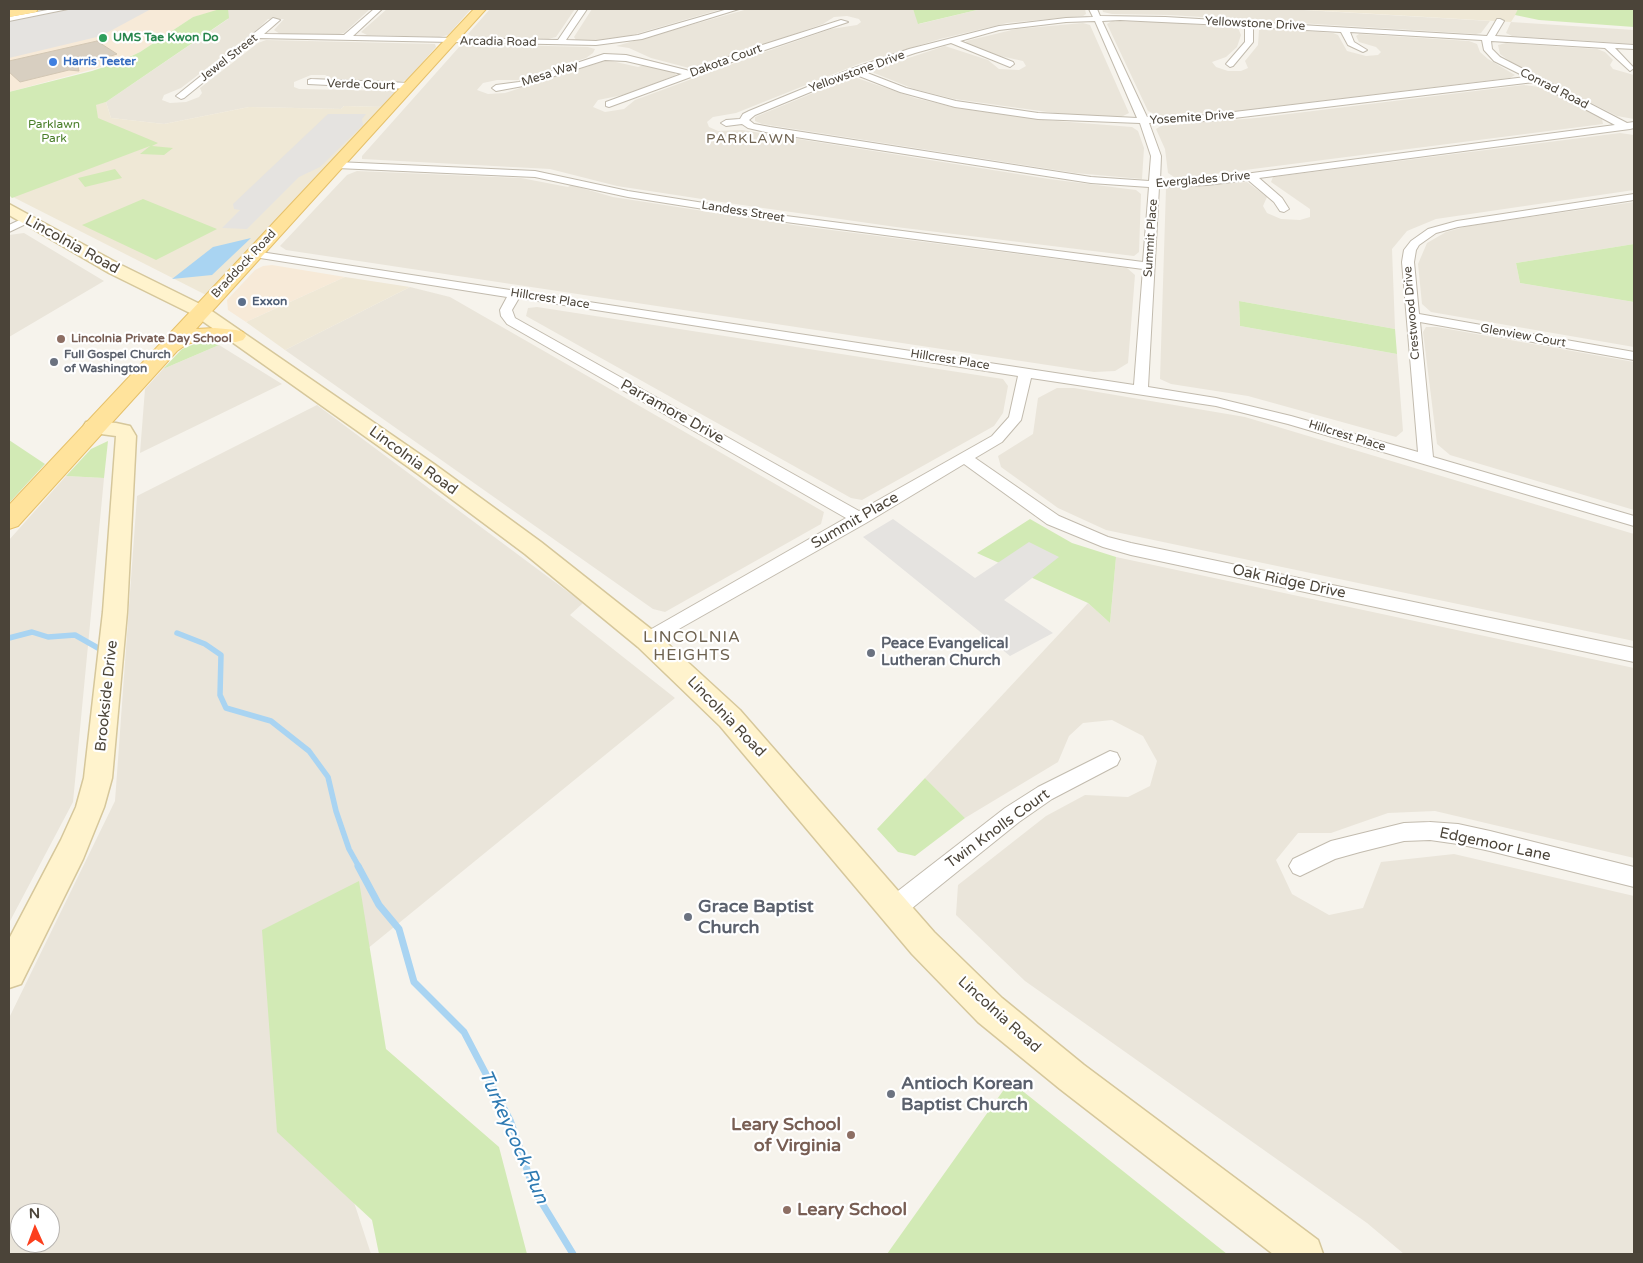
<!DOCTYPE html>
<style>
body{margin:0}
#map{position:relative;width:1643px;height:1263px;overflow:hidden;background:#f6f3ec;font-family:"Varela Round",sans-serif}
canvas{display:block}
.frame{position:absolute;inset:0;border:10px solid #4b4439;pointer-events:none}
.north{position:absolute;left:10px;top:1203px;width:50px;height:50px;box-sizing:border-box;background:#fff;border:1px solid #b7b4b0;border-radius:50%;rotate:358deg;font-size:14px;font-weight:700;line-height:20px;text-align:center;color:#4b4439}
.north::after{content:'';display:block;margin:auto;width:18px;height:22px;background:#fc3f1d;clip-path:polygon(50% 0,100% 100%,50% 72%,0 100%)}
</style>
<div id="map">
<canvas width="1643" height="1263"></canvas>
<div class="frame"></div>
<div class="north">N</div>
</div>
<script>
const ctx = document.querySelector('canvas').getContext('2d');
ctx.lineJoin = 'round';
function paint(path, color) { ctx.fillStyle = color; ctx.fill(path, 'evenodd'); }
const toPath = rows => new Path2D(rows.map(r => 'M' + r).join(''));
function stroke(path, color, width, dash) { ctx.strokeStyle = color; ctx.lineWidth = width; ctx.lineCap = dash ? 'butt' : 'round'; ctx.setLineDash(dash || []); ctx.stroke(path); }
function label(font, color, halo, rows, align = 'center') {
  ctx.font = font + ' "Varela Round",sans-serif'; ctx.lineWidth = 4.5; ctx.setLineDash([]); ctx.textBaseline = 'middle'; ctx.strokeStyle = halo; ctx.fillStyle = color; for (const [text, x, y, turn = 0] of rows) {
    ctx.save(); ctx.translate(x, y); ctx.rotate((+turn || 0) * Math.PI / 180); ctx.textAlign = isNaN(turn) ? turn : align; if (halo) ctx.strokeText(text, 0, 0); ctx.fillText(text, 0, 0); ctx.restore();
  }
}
const residential = toPath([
 [216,9,370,9,344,33,335,35,280,34,274,30,284,19,268,19,259,28,181,88,164,95,162,100,170,103,186,102,199,97,202,93,200,88,258,43,266,40,435,44,436,47,407,80,399,82,337,81,325,75,311,75,294,82,294,87,299,89,394,91,395,94,383,107,344,106,341,109,249,107,164,124,111,118,106,102,228,19,203,18],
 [387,9,471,9,448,35,439,37,367,35,361,32],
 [490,9,575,9,556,37,548,39,473,37,468,34],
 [592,9,722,9,629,36,600,40,576,40,574,37],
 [748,9,913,9,919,24,981,9,1085,9,1086,14,1083,16,1007,23,940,39,861,63,736,113,713,117,707,122,709,127,718,131,742,130,1049,179,1136,190,1141,194,1139,252,1134,256,896,227,728,203,617,186,550,169,362,159,362,156,460,46,470,44,588,47,595,49,593,53,586,58,518,80,497,80,483,83,477,90,488,94,505,93,607,60,638,67,644,65,674,72,676,75,628,94,598,100,593,107,605,112,624,109,635,100,762,53,831,29,857,25,861,22,859,19,847,16,834,17,823,24,698,68,689,68,651,58,629,48,616,46],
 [1102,9,1287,9,1490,21,1481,33,1476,34,1170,15,1112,14,1103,12],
 [1112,21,1168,22,1238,28,1241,35,1237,47,1226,57,1212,62,1216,67,1228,71,1241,71,1248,68,1245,61,1258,45,1259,30,1266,28,1333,33,1338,35,1347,51,1366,56,1378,55,1381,52,1376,47,1359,42,1356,36,1359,34,1469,41,1477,44,1480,52,1488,59,1515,75,1510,78,1239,111,1159,116,1148,111,1107,24],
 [1511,22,1634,30,1634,44,1512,36,1506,33],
 [1083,23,1090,25,1129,113,1121,117,1062,114,954,99,914,89,874,73,872,70,945,46,988,60,999,69,1019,70,1026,66,1023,61,1000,56,967,44,966,41,1016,29],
 [1506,43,1597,49,1605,52,1613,60,1610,65,1613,69,1634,75,1634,119,1617,116,1512,63,1500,54,1498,45],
 [857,78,915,98,957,108,1044,120,1132,127,1138,131,1144,148,1142,179,1075,173,762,124,755,121,755,117,847,79],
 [1524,85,1540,87,1602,119,1603,124,1183,178,1174,177,1168,173,1165,149,1156,129,1161,126,1256,118],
 [1620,133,1634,135,1634,190,1436,219,1407,231,1392,249,1395,329,1239,301,1240,326,1397,354,1403,431,1396,437,1248,396,1171,384,1160,379,1166,188,1247,182,1267,197,1263,206,1267,213,1281,219,1300,220,1310,217,1310,209,1271,182,1273,177],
 [357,171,521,178,568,187,571,185,613,197,800,226,1127,268,1135,275,1128,363,1115,371,1094,372,286,250,280,246,347,175],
 [1634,202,1634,244,1516,263,1520,283,1634,302,1634,347,1431,312,1422,304,1418,264,1427,243,1446,232,1468,226],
 [24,233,104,281,9,337,9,235],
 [410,287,450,297,824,512,821,524,665,612,653,609,285,350],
 [537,307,1003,379,1008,386,1003,413,994,426,862,500,851,498,526,316,528,308],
 [1426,327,1437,327,1634,362,1634,510,1450,455,1437,444,1423,332],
 [219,345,282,384,140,453,145,389,163,369],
 [1057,388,1074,388,1245,417,1634,534,1634,641,1106,530,1058,508,1001,467,998,456,1033,434,1038,398],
 [317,405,583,603,570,615,675,698,291,1011,371,1254,9,1254,9,1018,115,801,137,496],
 [20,1213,50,1213,50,1243,20,1243],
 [66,476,104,478,73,802,9,923,9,540],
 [1116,557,1634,668,1634,858,1435,811,1388,813,1331,833,1298,833,1276,860,1292,894,1329,915,1363,908,1381,862,1454,854,1634,896,1634,1254,1404,1254,1367,1223,1025,981,956,915,958,885,1046,816,1085,795,1128,797,1150,786,1157,761,1143,736,1112,720,1083,723,1069,736,1058,762,965,818,925,778,1088,603,1110,623]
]);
const commercial = toPath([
 [70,9,220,9,220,10,193,17,140,52,116,63,9,92,9,21],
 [272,265,345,277,246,322,228,310,227,300,255,270,263,266]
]);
const education = toPath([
 [1291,9,1519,9,1511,22],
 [106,102,111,118,164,124,249,107,341,109,344,106,387,107,206,295,9,195,9,128],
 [345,277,410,287,285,350,246,322]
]);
const green = toPath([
 [220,9,228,9,229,18,106,102,96,105,98,118,158,143,152,146,173,148,164,155,140,154,150,146,12,198,9,195,9,92,92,71,119,62,140,52,193,17],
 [913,9,981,9,918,24],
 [1518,9,1634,9,1634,27,1539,20,1515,15],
 [115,169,122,178,85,187,78,178],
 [143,199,217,229,156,260,82,225],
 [1634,244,1634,302,1520,283,1516,263],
 [1239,301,1395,329,1397,354,1240,326],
 [202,341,219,345,163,369,182,349],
 [9,440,45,464,9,503],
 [108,441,104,478,66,476,91,449],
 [1030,519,1072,543,1116,557,1110,623,1088,603,977,553],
 [925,778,965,818,915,856,898,852,877,829],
 [359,881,386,1049,499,1147,527,1254,379,1254,372,1220,277,1132,262,930],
 [1010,1081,1227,1254,887,1254]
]);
const parking = toPath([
 [73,9,151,9,101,36,9,58,9,21],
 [328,114,366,114,362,119,363,125,320,167,299,177,247,229,222,228,240,210,234,209,233,204],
 [893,519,975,578,1029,542,1059,557,1004,600,1053,633,1010,656,863,537]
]);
const water = toPath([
 [251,238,212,275,172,279,213,247]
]);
const streamFar1 = toPath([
 [177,633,205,644,221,655,220,695,226,708,271,721,309,751,328,777,336,811,349,849,359,867],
 [9,638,32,632,48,637,75,635,98,648]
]);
const stream = toPath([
 [358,866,379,905,399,929,414,982,464,1032,510,1120,534,1190,573,1254]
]);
const building = toPath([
 [97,41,117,54,78,67,79,71,69,70,20,82,9,72,9,61,97,41]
]);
const street = toPath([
 [53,9,68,9,9,21,9,17,53,9],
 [374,9,382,9,353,36,558,40,579,9,587,9,566,40,596,41,638,35,728,9,739,9,642,39,596,45,258,38,184,98,181,99,176,96,273,18,280,20,264,34,344,35,374,9],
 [1089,9,1097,9,1100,16,1165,17,1487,36,1497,19,1500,19,1504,21,1495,36,1634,45,1634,49,1615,48,1634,68,1630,71,1605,48,1491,41,1492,49,1500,57,1627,123,1634,122,1634,128,1630,129,1259,178,1282,198,1289,209,1284,212,1280,211,1274,202,1248,180,1207,185,1159,187,1148,387,1216,398,1291,416,1418,452,1402,262,1404,250,1411,241,1428,229,1457,221,1634,194,1634,200,1458,227,1436,233,1419,245,1416,250,1414,262,1419,314,1634,352,1634,360,1420,322,1433,457,1634,516,1634,526,1288,424,1216,406,1031,378,1021,420,1002,442,975,458,1059,516,1108,537,1131,543,1634,648,1634,662,1131,555,1103,547,1047,524,964,464,866,523,647,647,641,645,638,640,641,635,846,518,507,324,501,316,500,310,507,297,254,257,248,254,254,251,1134,385,1143,269,786,222,628,197,535,177,337,168,332,165,337,162,535,171,628,191,786,216,1143,262,1149,187,1091,183,770,133,748,128,742,124,726,126,721,123,726,120,740,119,743,114,749,111,851,69,909,49,999,26,1066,18,1093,17,1089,9],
 [1120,20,1245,26,1245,42,1226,64,1230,67,1233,66,1253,42,1253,27,1341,32,1348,45,1363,52,1367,50,1354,42,1350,32,1482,40,1484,50,1494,61,1526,77,1209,115,1147,117,1102,21,1120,20],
 [1095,21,1137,118,1038,113,956,101,906,88,862,71,915,53,951,43,1010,67,1014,64,1013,62,960,41,999,30,1066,22,1095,21],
 [854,74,900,92,955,107,1038,119,1140,123,1151,156,1149,181,1091,177,770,127,754,124,749,120,755,115,854,74],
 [1534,82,1615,125,1207,179,1160,181,1161,156,1149,123,1209,121,1534,82],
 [519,298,1018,376,1009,417,992,436,859,511,515,318,512,310,519,298],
 [841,20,848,22,759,52,609,107,606,106,606,102,682,74,626,61,605,60,523,86,496,91,492,88,496,85,519,82,604,54,626,55,690,71,753,48,841,20],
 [311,79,410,83,414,86,410,89,308,84,308,80,311,79],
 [26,217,30,218,32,220,30,222,9,232,9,225,26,217],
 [1110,751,1117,753,1120,759,1117,765,1052,799,1019,822,901,917,893,920,885,917,882,909,885,901,1005,808,1038,787,1110,751],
 [1430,822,1458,824,1490,831,1634,867,1634,887,1490,851,1458,844,1430,840,1404,841,1360,852,1335,859,1300,876,1293,873,1289,866,1293,859,1331,841,1404,823,1430,822]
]);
const secondary = toPath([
 [9,204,121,265,206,307,434,464,541,542,656,633,740,710,934,932,1002,998,1084,1065,1318,1240,1323,1254,1273,1254,1060,1089,978,1022,912,954,720,726,638,647,525,554,418,474,194,315,109,273,9,215,9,204],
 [93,421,116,423,130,426,136,436,127,612,112,778,104,807,83,859,21,984,9,988,9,939,61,840,76,807,84,778,103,612,116,436,86,432,83,427,86,422,93,421]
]);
const primary = toPath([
 [9,9,38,9,36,12,9,17,9,9],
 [474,9,486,9,196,329,215,328,236,330,243,332,246,336,243,340,236,342,198,341,187,344,177,351,18,526,9,529,9,505,474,9]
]);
const markers = [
 [103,38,5,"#2e9e5b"],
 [53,62,5,"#3f7fe0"],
 [242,302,5,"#5c6f8a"],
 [61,339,5,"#8d6e63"],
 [54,362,5,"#6b7280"],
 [871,653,5,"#6b7280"],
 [688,917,5,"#6b7280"],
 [891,1094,5,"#6b7280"],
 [851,1135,5,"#8d6e63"],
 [787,1210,5,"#8d6e63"]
];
const farStreetnames = [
 ["Yellowstone Drive",1255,24,3],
 ["Arcadia Road",498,42,1],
 ["Jewel Street",229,58,-38],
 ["Dakota Court",726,61,-20],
 ["Yellowstone Drive",857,72,-20],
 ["Mesa Way",550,74,-18],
 ["Verde Court",361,85,2],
 ["Conrad Road",1554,89,27],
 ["Yosemite Drive",1192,118,-4],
 ["Everglades Drive",1203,180,-5],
 ["Landess Street",743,212,9],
 ["Summit Place",1151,238,-86],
 ["Braddock Road",244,264,-47],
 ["Hillcrest Place",550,299,9],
 ["Crestwood Drive",1412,313,-95],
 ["Glenview Court",1523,336,10],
 ["Hillcrest Place",950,360,9],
 ["Hillcrest Place",1347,436,17]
];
const farLeisurenames = [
 ["UMS Tae Kwon Do",113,38]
];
const farShopnames = [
 ["Harris Teeter",63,62]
];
const farParknames = [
 ["Parklawn",54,125],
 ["Park",54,139]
];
const farServicenames = [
 ["Exxon",252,302]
];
const farEducationnames = [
 ["Lincolnia Private Day School",71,339]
];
const farWorshipnames = [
 ["Full Gospel Church",64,355],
 ["of Washington",64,369]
];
const farNeighbourhoodnames = [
 ["PARKLAWN",751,139]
];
const streetNames = [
 ["Lincolnia Road",72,245,29],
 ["Parramore Drive",672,412,29],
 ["Lincolnia Road",413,461,36],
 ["Summit Place",855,521,-30],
 ["Oak Ridge Drive",1289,582,12],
 ["Brookside Drive",107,696,-84],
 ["Lincolnia Road",726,717,46],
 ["Twin Knolls Court",998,829,-36],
 ["Edgemoor Lane",1495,845,12],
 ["Lincolnia Road",999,1015,42]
];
const worshipNames = [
 ["Peace Evangelical",881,644],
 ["Lutheran Church",881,661]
];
const neighbourhoodNames = [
 ["LINCOLNIA",692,638],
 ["HEIGHTS",692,656]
];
const nearWorshipnames = [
 ["Grace Baptist",698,907],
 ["Church",698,928],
 ["Antioch Korean",901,1084],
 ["Baptist Church",901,1105]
];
const nearEducationnames = [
 ["Leary School",841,1125],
 ["of Virginia",841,1146],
 ["Leary School",797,1210,"left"]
];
const nearWaternames = [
 ["Turkeycock Run",513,1137,66]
];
paint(residential, '#eae5da');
paint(commercial, '#f7ead8');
paint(education, '#efe8d6');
paint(green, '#d2eab5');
paint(parking, '#e5e3e0');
paint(water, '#a9d4f2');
stroke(streamFar1, '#a9d4f2', 5.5);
stroke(stream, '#a9d4f2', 7);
paint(building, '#d8cfc1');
stroke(building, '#d3c7b4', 1);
stroke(street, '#c2bbae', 2);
stroke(secondary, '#d6c79b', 3);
stroke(primary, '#e6c16a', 2);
paint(street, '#fff');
paint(secondary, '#fff3cd');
paint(primary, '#ffe39c');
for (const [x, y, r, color] of markers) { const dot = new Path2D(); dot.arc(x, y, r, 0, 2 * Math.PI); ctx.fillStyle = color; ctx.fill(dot); stroke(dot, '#fff', 2); }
label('12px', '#4b4439', '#fff', farStreetnames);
label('bold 12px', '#27864d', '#fff', farLeisurenames, 'left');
label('bold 12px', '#366cbe', '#fff', farShopnames, 'left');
label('12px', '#4a7f2a', '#fff', farParknames);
label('bold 12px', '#4e5e75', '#fff', farServicenames, 'left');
label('bold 12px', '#785e54', '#fff', farEducationnames, 'left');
label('bold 12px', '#5b616d', '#fff', farWorshipnames, 'left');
ctx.letterSpacing = '1px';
label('14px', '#6e6250', '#fff', farNeighbourhoodnames);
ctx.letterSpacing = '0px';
label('15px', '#4b4439', '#fff', streetNames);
label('bold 15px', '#5b616d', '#fff', worshipNames, 'left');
ctx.letterSpacing = '1px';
label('16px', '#6e6250', '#fff', neighbourhoodNames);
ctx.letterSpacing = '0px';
label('bold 18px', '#5b616d', '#fff', nearWorshipnames, 'left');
label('bold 18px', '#785e54', '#fff', nearEducationnames, 'right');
label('italic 19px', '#2e7ab2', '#fff', nearWaternames);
</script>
